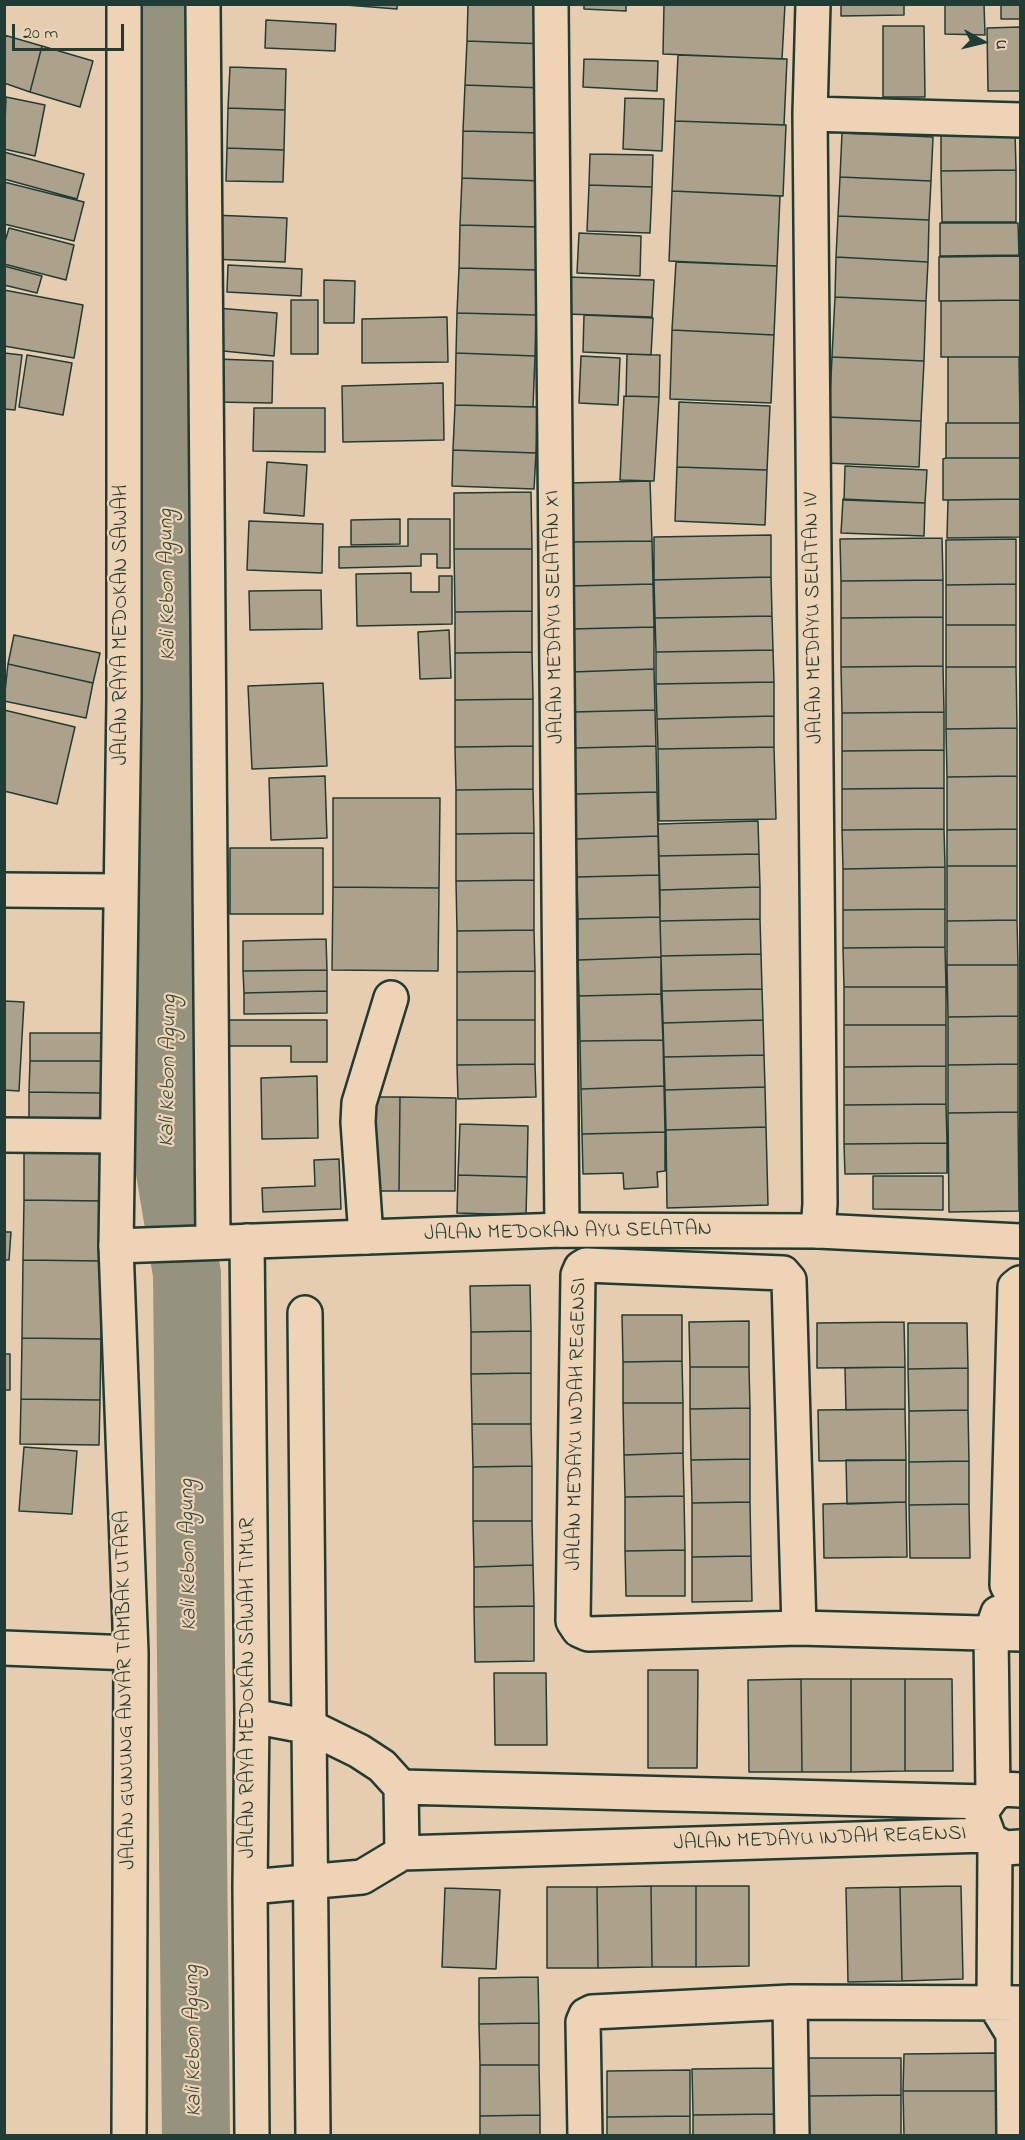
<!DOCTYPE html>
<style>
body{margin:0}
#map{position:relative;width:1025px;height:2140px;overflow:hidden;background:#e6cdb0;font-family:"Indie Flower",sans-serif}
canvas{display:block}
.frame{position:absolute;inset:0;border:6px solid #1f3d34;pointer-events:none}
.north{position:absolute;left:953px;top:12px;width:60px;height:60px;-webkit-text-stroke:4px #eed3b5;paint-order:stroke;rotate:98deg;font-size:16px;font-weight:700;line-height:24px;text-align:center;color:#1f3d34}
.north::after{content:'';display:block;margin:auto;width:21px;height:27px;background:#1f3d34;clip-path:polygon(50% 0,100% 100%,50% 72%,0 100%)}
.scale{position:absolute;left:12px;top:24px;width:112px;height:27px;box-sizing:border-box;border:3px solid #1f3d34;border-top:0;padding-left:8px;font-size:18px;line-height:21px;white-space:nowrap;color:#1f3d34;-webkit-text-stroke:4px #eed3b5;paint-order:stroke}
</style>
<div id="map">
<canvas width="1025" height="2140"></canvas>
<div class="frame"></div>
<div class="north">U</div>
<div class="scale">20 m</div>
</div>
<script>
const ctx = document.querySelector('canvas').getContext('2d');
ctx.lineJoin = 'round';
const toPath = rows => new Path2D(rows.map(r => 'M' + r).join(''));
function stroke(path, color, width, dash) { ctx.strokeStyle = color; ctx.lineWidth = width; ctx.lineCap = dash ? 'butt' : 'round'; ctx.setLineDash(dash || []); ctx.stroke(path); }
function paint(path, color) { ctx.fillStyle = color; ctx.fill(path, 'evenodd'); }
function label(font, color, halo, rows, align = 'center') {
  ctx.font = font + ' "Indie Flower",sans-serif'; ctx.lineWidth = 4.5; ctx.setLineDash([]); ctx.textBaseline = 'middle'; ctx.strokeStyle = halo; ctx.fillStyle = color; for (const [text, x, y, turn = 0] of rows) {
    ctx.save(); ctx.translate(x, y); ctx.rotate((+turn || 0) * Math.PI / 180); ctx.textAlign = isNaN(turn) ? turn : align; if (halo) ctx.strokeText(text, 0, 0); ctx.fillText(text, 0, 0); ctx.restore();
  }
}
const river = toPath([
 [162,4,173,838,169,1166,187,1274,196,2136]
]);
const building = toPath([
 [333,4,397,4,397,9,333,4],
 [468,4,547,4,545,44,467,41,468,4],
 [584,4,626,4,626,11,584,9,584,4],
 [664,4,785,4,782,59,663,54,664,4],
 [841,4,904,4,904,15,841,16,841,4],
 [945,4,984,4,985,35,945,34,945,4],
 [1001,4,1020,4,1020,19,1001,19,1001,4],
 [266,20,336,24,335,51,265,48,266,20],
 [883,26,924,26,925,97,883,97,883,26],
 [1020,27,1020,91,988,91,987,28,1020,27],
 [4,35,42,46,30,92,4,83,4,35],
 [467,41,545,44,543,88,465,85,467,41],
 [42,46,93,61,80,107,30,92,42,46],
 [678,55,787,59,784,125,675,121,678,55],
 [584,59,658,61,657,91,583,87,584,59],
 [230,67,286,69,285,110,228,108,230,67],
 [465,85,543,88,542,133,463,131,465,85],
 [6,97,45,105,35,156,4,149,6,97],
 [625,98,664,99,662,151,623,149,625,98],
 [228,108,285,110,284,150,227,148,228,108],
 [675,121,786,125,783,196,672,191,675,121],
 [463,131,542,133,541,181,462,178,463,131],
 [941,131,1015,131,1016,170,941,171,941,131],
 [842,133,933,137,931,181,840,177,842,133],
 [227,148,284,150,283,182,226,181,227,148],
 [4,152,84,174,77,199,4,179,4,152],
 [590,154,653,155,652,187,589,185,590,154],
 [1016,170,1016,222,942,222,941,171,1016,170],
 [840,177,931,181,929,220,838,216,840,177],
 [462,178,541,181,539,227,460,225,462,178],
 [4,182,84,202,74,241,4,224,4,182],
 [589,185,652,187,650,233,587,231,589,185],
 [672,191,780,196,777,266,669,261,672,191],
 [212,215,287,218,285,262,210,259,212,215],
 [838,216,929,220,928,262,836,257,838,216],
 [940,223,1018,223,1019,255,940,256,940,223],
 [460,225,539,227,537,270,459,268,460,225],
 [9,228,74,245,66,280,4,264,4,245,9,228],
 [579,233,641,236,640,276,577,273,579,233],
 [1020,256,1020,300,939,301,939,257,1020,256],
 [836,257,928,262,926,301,835,297,836,257],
 [676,262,777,266,774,335,672,330,676,262],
 [228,265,302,269,301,296,227,292,228,265],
 [4,266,42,276,37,293,4,285,4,266],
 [459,268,537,270,536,315,457,313,459,268],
 [568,277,654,280,652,317,567,314,568,277],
 [324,280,355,281,354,323,324,323,324,280],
 [4,290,83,305,74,358,4,346,4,290],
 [835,297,926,301,924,361,832,357,835,297],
 [291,300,318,300,318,354,291,354,291,300],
 [1020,300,1020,357,941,357,941,301,1020,300],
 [217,308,277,313,274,356,213,350,217,308],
 [457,313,536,315,535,356,456,353,457,313],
 [584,315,653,318,651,355,583,352,584,315],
 [447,317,448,362,362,363,362,319,447,317],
 [672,330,774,335,771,403,670,399,672,330],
 [4,353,22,355,15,410,4,409,4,353],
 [456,353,535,356,533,407,455,405,456,353],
 [627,354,660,355,659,397,626,396,627,354],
 [27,355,72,363,63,415,19,407,27,355],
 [581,356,620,358,618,405,579,403,581,356],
 [832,357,924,361,921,421,829,417,832,357],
 [948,357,1019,357,1020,423,948,423,948,357],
 [216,359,273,361,272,403,215,402,216,359],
 [443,383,444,440,343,442,342,386,443,383],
 [624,396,659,397,654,481,620,480,624,396],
 [679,402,770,406,767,470,677,467,679,402],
 [455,405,537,407,536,453,453,450,455,405],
 [254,408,325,408,325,452,253,451,254,408],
 [829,417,921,421,919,467,827,463,829,417],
 [946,423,1020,423,1020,458,946,458,946,423],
 [453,450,536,453,534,489,452,486,453,450],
 [946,458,1020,458,1020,499,943,500,943,459,946,458],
 [267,462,307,465,304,516,264,513,267,462],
 [845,466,927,470,925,503,844,500,845,466],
 [677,467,767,470,765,525,675,521,677,467],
 [650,481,652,541,569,542,568,483,650,481],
 [531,492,532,549,454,549,454,493,531,492],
 [843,499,925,503,924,536,841,533,843,499],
 [1020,499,1020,537,947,538,948,500,1020,499],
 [400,519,400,544,351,545,351,520,400,519],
 [408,519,450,519,450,568,437,568,437,554,421,554,421,566,339,568,339,547,408,546,408,519],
 [249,521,323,524,322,573,247,570,249,521],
 [771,535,771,577,654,580,654,537,771,535],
 [942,538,943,580,841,581,840,539,942,538],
 [1016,539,1016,584,946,585,946,540,1016,539],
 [652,541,653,584,570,586,569,542,652,541],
 [454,549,532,549,532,611,455,612,454,549],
 [411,573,411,592,439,592,439,576,452,576,452,624,357,626,356,574,411,573],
 [771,577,772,616,655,618,654,580,771,577],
 [943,580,943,617,841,618,841,581,943,580],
 [653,584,654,627,571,629,570,586,653,584],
 [1016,584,1016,625,946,625,946,585,1016,584],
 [321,590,322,629,250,630,249,591,321,590],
 [532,611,532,652,455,653,455,612,532,611],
 [772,616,773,650,656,652,655,618,772,616],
 [943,617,943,666,841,667,841,618,943,617],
 [946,625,1016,625,1016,667,946,667,946,625],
 [654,627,654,669,572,672,571,629,654,627],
 [449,630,451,678,420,679,418,632,449,630],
 [14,635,100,653,93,683,8,664,14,635],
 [773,650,774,682,656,684,656,652,773,650],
 [532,652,533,699,455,700,455,653,532,652],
 [8,664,93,683,86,718,4,701,8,664],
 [943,666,944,712,842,713,841,667,943,666],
 [946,667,1016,667,1017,728,946,729,946,667],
 [654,669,655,710,573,712,572,672,654,669],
 [774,682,774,716,657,719,656,684,774,682],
 [323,683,327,766,252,769,248,686,323,683],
 [533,699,533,746,455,747,455,700,533,699],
 [4,710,75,727,57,804,4,791,4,710],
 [655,710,656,746,574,748,573,712,655,710],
 [944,712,944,750,842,751,842,713,944,712],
 [774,716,774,747,658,749,657,719,774,716],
 [1017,728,1017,776,947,777,946,729,1017,728],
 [533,746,533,789,456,790,455,747,533,746],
 [656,746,657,792,575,794,574,748,656,746],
 [774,747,776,819,659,821,658,749,774,747],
 [944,750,944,788,842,789,842,751,944,750],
 [325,776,327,838,271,840,269,778,325,776],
 [1017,776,1017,829,947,830,947,777,1017,776],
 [944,788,944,829,842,830,842,789,944,788],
 [533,789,534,833,456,834,456,790,533,789],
 [657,792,658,836,576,839,575,794,657,792],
 [333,798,440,798,439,888,333,887,333,798],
 [758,821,759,854,659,856,658,824,758,821],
 [944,829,945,867,843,869,842,830,944,829],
 [1017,829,1017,866,947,866,947,830,1017,829],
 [534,833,534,880,456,881,456,834,534,833],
 [658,836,659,875,577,877,576,839,658,836],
 [230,848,323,848,323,914,230,914,230,848],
 [759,854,760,887,660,890,659,856,759,854],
 [947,866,1017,866,1017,920,947,921,947,866],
 [945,867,945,909,843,910,843,869,945,867],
 [659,875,660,917,578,919,577,877,659,875],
 [534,880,534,930,457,931,456,881,534,880],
 [333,887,439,888,438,971,332,970,333,887],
 [760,887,760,919,660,921,660,890,760,887],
 [945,909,945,947,843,948,843,910,945,909],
 [660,917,661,957,578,960,578,919,660,917],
 [760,919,761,954,661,956,660,921,760,919],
 [1017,920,1018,965,947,965,947,921,1017,920],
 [534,930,535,971,457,972,457,931,534,930],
 [326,939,327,970,243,971,243,941,326,939],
 [945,947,946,987,844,987,843,948,945,947],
 [761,954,762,989,662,991,661,956,761,954],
 [661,957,661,994,579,996,578,960,661,957],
 [947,965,1018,965,1018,1016,948,1017,947,965],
 [327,970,327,991,244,993,243,971,327,970],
 [535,971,535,1020,457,1020,457,972,535,971],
 [844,987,946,987,946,1025,844,1025,844,987],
 [762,989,763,1020,663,1023,662,991,762,989],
 [327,991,327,1013,244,1014,244,993,327,991],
 [661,994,663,1040,580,1041,579,996,661,994],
 [4,1001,24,1002,19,1091,4,1090,4,1001],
 [1018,1016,1018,1064,948,1065,948,1017,1018,1016],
 [227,1020,327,1020,327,1062,291,1062,291,1046,227,1046,227,1020],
 [457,1020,535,1020,535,1064,457,1065,457,1020],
 [763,1020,764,1055,664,1057,663,1023,763,1020],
 [844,1025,946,1025,946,1066,844,1067,844,1025],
 [30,1033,101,1033,101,1061,30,1061,30,1033],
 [663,1040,664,1086,581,1089,580,1041,663,1040],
 [764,1055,765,1087,665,1090,664,1057,764,1055],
 [30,1061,101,1061,101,1093,29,1092,30,1061],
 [535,1064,536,1097,458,1099,457,1065,535,1064],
 [1018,1064,1018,1112,948,1113,948,1065,1018,1064],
 [946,1066,946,1104,844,1105,844,1067,946,1066],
 [317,1076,318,1138,262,1139,261,1078,317,1076],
 [664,1086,665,1132,582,1134,581,1089,664,1086],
 [765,1087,766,1127,666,1130,665,1090,765,1087],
 [29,1092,101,1093,100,1123,29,1122,29,1092],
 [374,1097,400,1097,399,1191,373,1191,374,1097],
 [400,1097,456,1098,455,1191,399,1191,400,1097],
 [946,1104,947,1143,844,1144,844,1105,946,1104],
 [1018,1112,1019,1211,949,1212,948,1113,1018,1112],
 [460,1124,528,1126,527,1177,458,1175,460,1124],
 [766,1127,768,1205,667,1208,666,1130,766,1127],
 [665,1132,665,1171,657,1172,658,1187,624,1189,623,1173,583,1174,582,1134,665,1132],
 [947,1143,947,1173,845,1174,844,1144,947,1143],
 [24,1151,103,1152,103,1201,24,1200,24,1151],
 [339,1159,341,1209,263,1212,262,1188,315,1186,314,1160,339,1159],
 [458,1175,527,1177,526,1215,457,1213,458,1175],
 [873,1176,943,1176,943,1210,873,1209,873,1176],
 [24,1200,103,1201,102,1261,23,1260,24,1200],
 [4,1232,11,1232,9,1260,4,1260,4,1232],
 [23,1260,102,1261,101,1339,22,1338,23,1260],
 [530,1285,531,1331,471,1332,470,1286,530,1285],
 [622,1315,682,1315,682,1361,623,1362,622,1315],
 [749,1321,749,1367,690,1367,689,1322,749,1321],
 [904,1322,905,1367,817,1368,817,1323,904,1322],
 [908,1323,967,1323,968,1368,908,1369,908,1323],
 [531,1331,531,1373,471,1374,471,1332,531,1331],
 [22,1338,101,1339,100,1400,21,1399,22,1338],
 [4,1354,10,1354,10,1390,4,1390,4,1354],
 [682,1361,683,1403,623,1403,623,1362,682,1361],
 [690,1367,749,1367,750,1408,690,1409,690,1367],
 [905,1367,905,1409,846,1410,845,1368,905,1367],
 [968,1368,968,1410,909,1411,908,1369,968,1368],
 [531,1373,531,1424,472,1424,471,1374,531,1373],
 [21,1399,100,1400,99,1445,20,1444,21,1399],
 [623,1403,683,1403,683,1453,624,1455,623,1403],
 [750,1408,750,1459,691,1460,690,1409,750,1408],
 [905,1409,906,1460,819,1461,818,1410,905,1409],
 [968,1410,969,1461,909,1462,909,1411,968,1410],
 [472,1424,531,1424,532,1466,473,1467,472,1424],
 [24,1447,77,1451,72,1514,19,1511,24,1447],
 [683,1453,684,1496,625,1497,624,1455,683,1453],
 [750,1459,750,1502,692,1503,691,1460,750,1459],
 [846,1460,906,1460,906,1502,847,1504,846,1460],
 [969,1461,969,1504,909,1505,909,1462,969,1461],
 [532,1466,532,1521,473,1521,473,1467,532,1466],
 [684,1496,685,1550,625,1551,625,1497,684,1496],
 [750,1502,751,1556,692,1557,692,1503,750,1502],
 [906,1502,907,1557,824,1558,823,1504,906,1502],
 [969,1504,970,1558,910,1558,909,1505,969,1504],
 [473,1521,532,1521,533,1565,474,1567,473,1521],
 [685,1550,685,1596,626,1596,625,1551,685,1550],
 [751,1556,752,1601,692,1602,692,1557,751,1556],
 [533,1565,534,1606,474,1607,474,1567,533,1565],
 [534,1606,534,1661,475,1662,474,1607,534,1606],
 [648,1670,698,1670,697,1768,648,1768,648,1670],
 [494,1673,546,1673,547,1745,495,1745,494,1673],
 [801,1679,802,1772,749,1772,748,1680,801,1679],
 [801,1679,851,1679,851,1772,802,1772,801,1679],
 [851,1679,905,1679,905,1771,851,1772,851,1679],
 [905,1679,952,1679,953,1771,905,1771,905,1679],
 [651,1886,696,1886,696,1967,652,1967,651,1886],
 [651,1886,652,1967,598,1968,597,1887,651,1886],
 [696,1886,749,1886,749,1966,696,1967,696,1886],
 [961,1886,963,1979,902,1981,900,1887,961,1886],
 [547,1887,597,1887,598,1968,547,1968,547,1887],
 [900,1887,902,1981,848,1982,846,1888,900,1887],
 [445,1888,500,1890,496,1969,442,1967,445,1888],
 [538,1977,539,2023,479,2024,479,1978,538,1977],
 [539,2023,539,2065,480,2065,479,2024,539,2023],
 [996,2053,996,2091,903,2091,904,2054,996,2053],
 [808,2058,901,2058,901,2095,808,2096,808,2058],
 [480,2065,539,2065,540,2115,480,2116,480,2065],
 [775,2068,776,2114,693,2115,692,2069,775,2068],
 [690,2070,690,2116,607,2117,607,2071,690,2070],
 [903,2091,996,2091,996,2136,904,2136,903,2091],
 [901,2095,901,2136,809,2136,808,2096,901,2095],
 [776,2114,776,2136,693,2136,693,2115,776,2114],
 [540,2115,540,2136,480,2136,480,2116,540,2115],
 [690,2116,690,2136,607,2136,607,2117,690,2116]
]);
const street = toPath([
 [551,4,562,1230],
 [813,4,810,114,820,1204,818,1231],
 [810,114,1020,120],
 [4,890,119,891],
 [4,1135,116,1136],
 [366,1237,358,1122,359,1103,391,998],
 [247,1241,252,1716,250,1887,252,2136],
 [116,1246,131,1653,129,2136],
 [1020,1283,1015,1287,1007,1585,1020,1608],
 [305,1313,313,2136],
 [799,1628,789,1280,783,1273,586,1265,581,1268,578,1275,573,1621,579,1630,588,1634,799,1628,1020,1634],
 [4,1648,131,1653],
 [252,1716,310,1727,359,1751,382,1766,401,1787,402,1853],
 [401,1787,987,1802],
 [1020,1790,1003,1789,993,1795,983,1809,982,1818,990,1840,1005,1848,1020,1847],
 [993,1795,991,1633,998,1613],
 [995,1844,994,2003,1013,2034,1014,2136],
 [250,1887,362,1877,402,1853,986,1835],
 [790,2002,792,2136],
 [585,2136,583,2022,586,2015,592,2012,790,2002,1020,2003]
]);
const secondary = toPath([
 [124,4,124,699,116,1246,562,1230,818,1231,1020,1241],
 [203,4,213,1242]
]);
const streetNames = [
 ["JALAN MEDAYU SELATAN XI",556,617,-91],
 ["JALAN MEDAYU SELATAN IV",815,618,-91],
 ["JALAN RAYA MEDOKAN SAWAH",123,625,-90],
 ["JALAN MEDOKAN AYU SELATAN",568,1233,-1],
 ["JALAN MEDAYU INDAH REGENSI",578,1424,-89],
 ["JALAN RAYA MEDOKAN SAWAH TIMUR",250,1688,-90],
 ["JALAN GUNUNG ANYAR TAMBAK UTARA",127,1690,-91],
 ["JALAN MEDAYU INDAH REGENSI",820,1840,-2]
];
const waterNames = [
 ["Kali Kebon Agung",169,585,-91],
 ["Kali Kebon Agung",170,1071,-89],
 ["Kali Kebon Agung",190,1555,-91],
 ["Kali Kebon Agung",195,2041,-91]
];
stroke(river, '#95927d', 68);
paint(building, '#aca28b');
stroke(building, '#1f3d34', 1.5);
stroke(street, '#1f3d34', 38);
stroke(secondary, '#1f3d34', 38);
stroke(street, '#eed3b5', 33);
stroke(secondary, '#eed3b5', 33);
label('21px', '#1f3d34', '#eed3b5', streetNames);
label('italic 22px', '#314a3f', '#eed3b5', waterNames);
</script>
